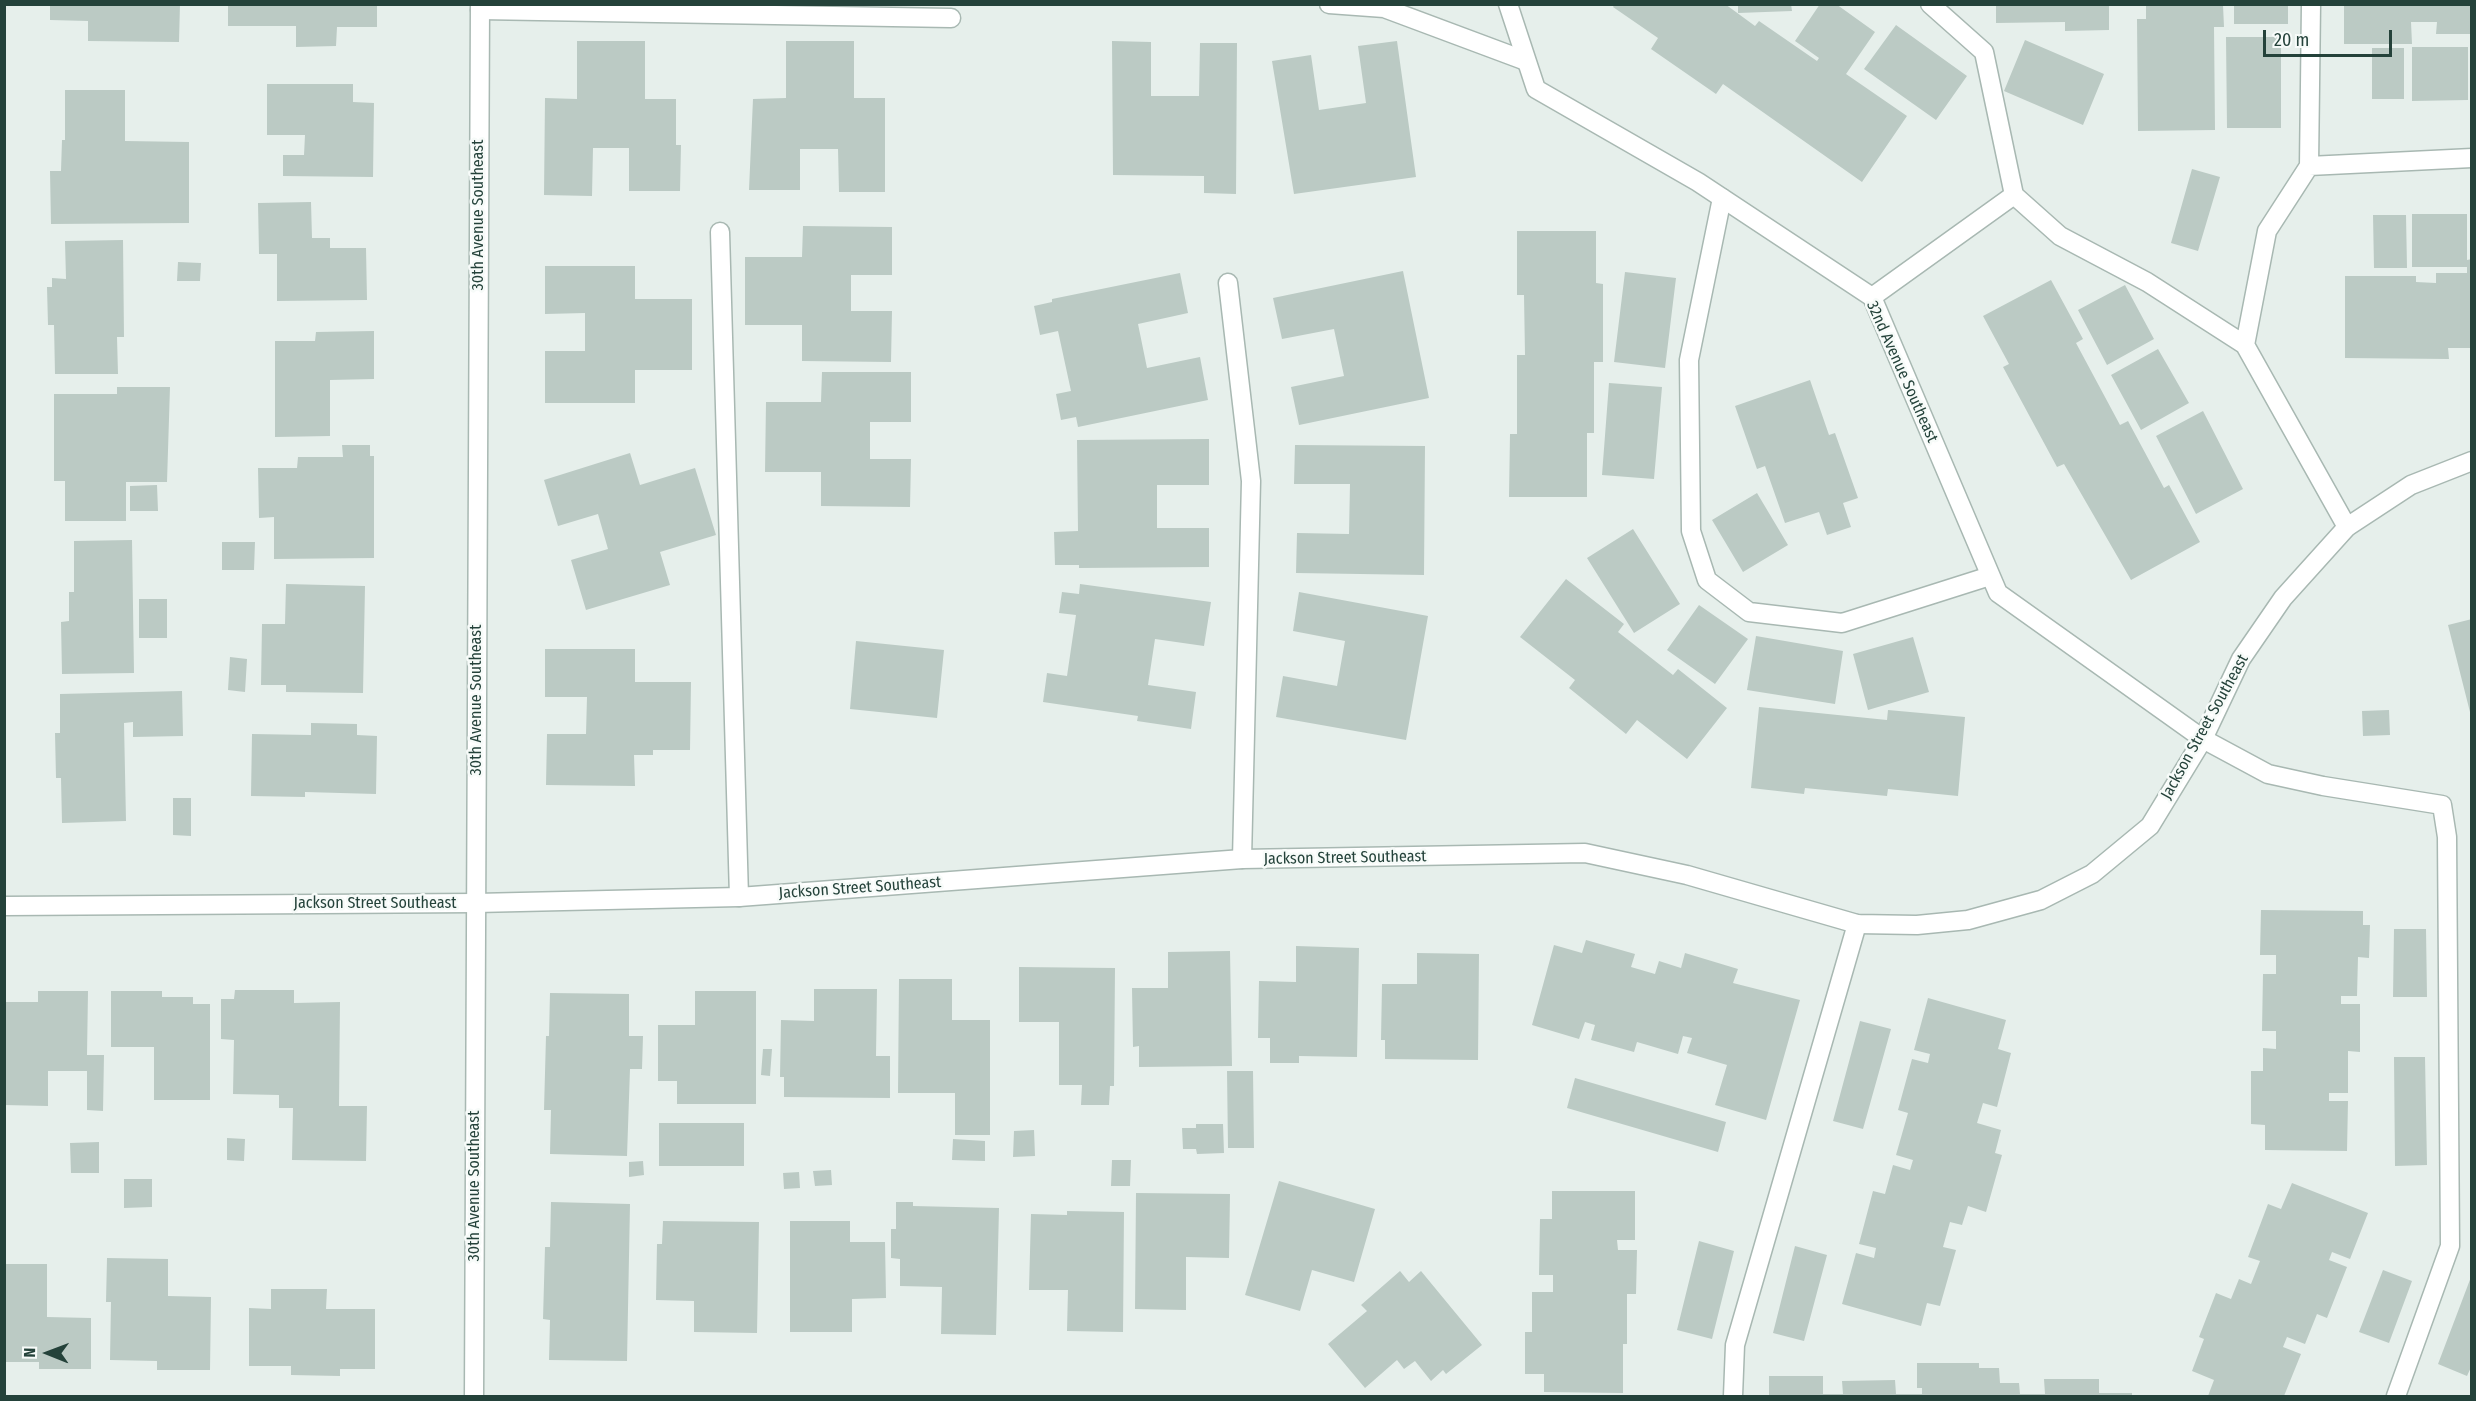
<!DOCTYPE html>
<style>
body{margin:0}
#map{position:relative;width:2476px;height:1401px;overflow:hidden;background:#e6efeb;font-family:"Fira Sans Condensed",sans-serif}
canvas{display:block}
.frame{position:absolute;inset:0;border:6px solid #24423a;pointer-events:none}
.north{position:absolute;left:18px;top:1323px;width:60px;height:60px;-webkit-text-stroke:4px #f7fbf9;paint-order:stroke;rotate:271deg;font-size:16px;font-weight:700;line-height:24px;text-align:center;color:#24423a}
.north::after{content:'';display:block;margin:auto;width:21px;height:27px;background:#24423a;clip-path:polygon(50% 0,100% 100%,50% 72%,0 100%)}
.scale{position:absolute;left:2263px;top:30px;width:129px;height:27px;box-sizing:border-box;border:3px solid #24423a;border-top:0;padding-left:8px;font-size:18px;line-height:21px;white-space:nowrap;color:#24423a;-webkit-text-stroke:4px #f7fbf9;paint-order:stroke}
</style>
<div id="map">
<canvas width="2476" height="1401"></canvas>
<div class="frame"></div>
<div class="north">N</div>
<div class="scale">20 m</div>
</div>
<script>
const ctx = document.querySelector('canvas').getContext('2d');
ctx.lineJoin = 'round';
function paint(path, color) { ctx.fillStyle = color; ctx.fill(path, 'evenodd'); }
const toPath = rows => new Path2D(rows.map(r => 'M' + r).join(''));
function stroke(path, color, width, dash) { ctx.strokeStyle = color; ctx.lineWidth = width; ctx.lineCap = dash ? 'butt' : 'round'; ctx.setLineDash(dash || []); ctx.stroke(path); }
function label(font, color, halo, rows, align = 'center') {
  ctx.font = font + ' "Fira Sans Condensed",sans-serif'; ctx.lineWidth = 5; ctx.setLineDash([]); ctx.textBaseline = 'middle'; ctx.strokeStyle = halo; ctx.fillStyle = color; for (const [text, x, y, turn = 0] of rows) {
    ctx.save(); ctx.translate(x, y); ctx.rotate((+turn || 0) * Math.PI / 180); ctx.textAlign = isNaN(turn) ? turn : align; if (halo) ctx.strokeText(text, 0, 0); ctx.fillText(text, 0, 0); ctx.restore();
  }
}
const building = toPath([
 [50,4,180,4,179,42,88,41,88,21,50,20],
 [228,4,377,4,377,27,337,27,336,46,296,47,296,26,228,26],
 [1615,4,1725,4,1755,26,1759,21,1817,61,1819,58,1795,41,1820,4,1836,4,1875,32,1846,74,1907,116,1862,182,1723,84,1716,94,1651,49,1658,38,1613,7],
 [1738,4,1791,4,1792,11,1738,13],
 [1996,4,2109,4,2109,30,2065,31,2065,22,1996,23],
 [2234,4,2288,4,2288,24,2234,24],
 [2344,4,2472,4,2472,34,2436,34,2437,22,2411,22,2412,44,2344,44],
 [2146,5,2223,5,2224,27,2214,27,2215,130,2138,131,2137,19,2146,19],
 [1896,25,1967,76,1936,120,1864,69],
 [2226,37,2281,37,2281,128,2227,128],
 [2025,40,2104,74,2083,125,2004,91],
 [577,41,645,41,645,99,676,99,676,145,681,145,680,191,629,191,629,148,593,148,592,196,544,195,545,98,577,99],
 [786,41,854,41,854,98,885,98,885,192,839,192,838,149,800,149,800,190,749,190,753,99,786,98],
 [1112,41,1151,42,1151,96,1199,96,1200,43,1237,43,1236,194,1204,193,1204,176,1113,175],
 [1397,41,1416,177,1294,194,1272,61,1311,55,1319,110,1366,103,1358,46],
 [2412,47,2468,47,2468,100,2412,101],
 [2372,48,2404,48,2404,99,2372,99],
 [267,84,353,84,353,102,374,103,373,177,283,176,283,155,304,155,305,135,267,135],
 [65,90,125,90,125,141,189,142,189,223,51,224,50,171,61,171,62,140,65,140],
 [2192,169,2220,177,2198,251,2171,243],
 [311,202,312,238,330,238,330,248,366,248,367,300,277,301,277,254,259,254,258,203],
 [2412,214,2467,214,2467,260,2472,259,2472,348,2448,348,2449,359,2345,358,2345,276,2416,276,2416,282,2436,283,2436,273,2467,273,2467,267,2412,267],
 [2373,215,2406,215,2407,268,2374,268],
 [803,226,892,227,892,275,851,275,851,311,892,311,891,362,802,361,802,325,745,325,745,257,802,257],
 [1517,231,1596,231,1596,283,1603,284,1603,362,1594,362,1594,433,1587,433,1587,497,1509,497,1510,434,1517,434,1517,355,1525,355,1524,295,1517,295],
 [123,240,124,337,117,337,118,374,55,374,54,325,48,325,47,287,52,287,52,278,66,279,65,241],
 [178,262,201,263,200,281,177,281],
 [545,266,635,266,635,299,692,299,692,370,635,370,635,403,545,403,545,351,585,351,585,313,545,314],
 [1403,271,1429,398,1299,425,1291,387,1344,376,1334,329,1282,339,1273,298],
 [1625,272,1676,278,1665,368,1614,362],
 [1180,273,1188,313,1138,324,1147,368,1200,357,1208,400,1078,427,1076,417,1061,420,1056,394,1071,391,1058,331,1040,335,1034,306,1052,302,1052,299],
 [2051,280,2083,339,2076,343,2120,425,2128,421,2164,488,2169,485,2200,542,2131,580,2064,464,2057,467,2003,367,2009,364,1983,316],
 [2125,285,2154,339,2107,365,2078,310],
 [374,331,374,379,330,380,330,436,275,437,275,341,315,341,316,332],
 [2158,349,2189,403,2141,430,2111,375],
 [822,372,911,372,911,422,870,422,870,459,911,459,910,507,821,506,821,472,765,472,766,402,821,402],
 [1810,380,1829,435,1835,433,1858,498,1843,503,1851,527,1827,535,1819,512,1785,523,1765,466,1757,469,1735,406],
 [1609,383,1662,387,1654,479,1602,475],
 [117,387,170,387,167,482,126,482,126,521,65,521,65,481,54,481,54,394,117,394],
 [2203,411,2243,489,2196,514,2156,436],
 [1209,439,1209,485,1157,485,1157,528,1209,528,1209,567,1079,568,1079,565,1055,565,1054,532,1078,531,1077,440],
 [342,445,370,445,370,456,374,456,374,558,274,559,274,517,259,518,258,468,297,468,298,457,343,457],
 [1295,445,1425,446,1424,575,1296,573,1297,533,1349,534,1350,484,1294,484],
 [630,453,640,485,695,468,716,535,660,552,670,585,586,610,571,560,608,549,598,514,558,526,544,480],
 [157,485,158,511,130,511,130,486],
 [1757,493,1788,545,1743,572,1712,520],
 [1633,529,1680,604,1634,633,1587,558],
 [132,540,134,673,62,674,61,622,69,621,69,592,74,592,74,541],
 [222,542,255,542,254,570,222,570],
 [1566,579,1624,624,1618,632,1673,675,1678,669,1727,708,1687,759,1637,720,1626,734,1569,688,1575,680,1520,637],
 [286,584,365,586,363,693,286,692,286,685,261,685,262,624,285,624],
 [1080,584,1211,602,1204,646,1155,639,1148,685,1196,692,1191,729,1137,721,1138,716,1043,702,1047,673,1067,676,1076,615,1059,613,1062,592,1079,594],
 [1299,592,1428,616,1406,740,1276,717,1283,676,1337,686,1345,641,1293,631],
 [139,599,167,599,167,638,139,638],
 [1699,605,1748,639,1715,684,1667,650],
 [2472,619,2472,716,2471,716,2448,625],
 [1756,636,1843,651,1835,704,1747,690],
 [1913,637,1929,692,1868,710,1853,654],
 [856,641,944,650,937,718,850,709],
 [545,649,635,649,635,682,691,682,690,750,653,750,653,755,634,755,635,786,546,785,547,734,586,734,587,697,545,697],
 [230,657,247,659,245,692,228,690],
 [182,691,183,736,133,737,133,722,124,723,126,821,62,823,61,778,56,778,55,733,60,733,60,694],
 [1759,707,1887,720,1888,710,1965,717,1958,796,1888,789,1887,796,1805,788,1804,794,1751,788],
 [2389,710,2390,735,2363,736,2362,711],
 [311,723,357,724,357,735,377,736,376,794,305,792,305,797,251,796,252,734,311,735],
 [173,798,191,798,191,836,173,835],
 [2261,910,2363,911,2363,925,2370,925,2369,958,2358,957,2357,996,2341,996,2341,1004,2360,1004,2360,1052,2348,1051,2348,1093,2329,1093,2329,1101,2348,1101,2347,1151,2265,1150,2265,1125,2251,1124,2251,1071,2263,1071,2263,1048,2276,1049,2276,1031,2262,1031,2263,974,2276,974,2276,955,2260,955],
 [2394,929,2426,929,2427,997,2393,997],
 [1586,940,1635,954,1631,967,1655,974,1659,961,1681,968,1685,953,1738,969,1733,983,1800,1000,1766,1120,1715,1105,1727,1065,1687,1053,1692,1038,1683,1036,1678,1054,1637,1042,1634,1052,1591,1040,1595,1025,1585,1022,1579,1039,1532,1025,1554,945,1582,953],
 [1296,946,1359,948,1357,1057,1299,1056,1299,1063,1270,1063,1270,1038,1258,1038,1259,981,1296,982],
 [1230,951,1232,1066,1139,1067,1139,1046,1133,1047,1132,988,1168,988,1168,952],
 [1417,953,1479,954,1478,1060,1385,1059,1385,1040,1381,1040,1382,984,1417,984],
 [1019,967,1115,968,1114,1086,1110,1086,1109,1105,1081,1105,1082,1085,1059,1085,1059,1022,1019,1022],
 [899,979,952,979,952,1020,990,1020,990,1135,955,1135,955,1093,898,1093],
 [814,989,877,989,876,1056,890,1056,890,1098,784,1097,784,1077,780,1077,781,1020,814,1021],
 [235,990,294,990,294,1003,340,1002,339,1106,367,1106,366,1161,292,1160,293,1108,279,1108,279,1095,233,1094,234,1040,221,1039,221,999,234,999],
 [38,991,88,991,87,1055,104,1055,103,1111,87,1110,87,1071,48,1071,48,1106,4,1105,4,1002,38,1002],
 [111,991,162,991,162,997,193,997,193,1004,210,1004,210,1100,154,1100,154,1047,111,1047],
 [695,991,756,991,756,1104,677,1104,677,1081,658,1081,658,1025,695,1025],
 [550,993,629,994,629,1036,643,1036,642,1069,630,1069,627,1156,550,1154,551,1110,544,1110,546,1036,549,1036],
 [1928,998,2006,1020,1998,1049,2011,1053,1997,1107,1983,1103,1977,1123,2001,1130,1995,1153,2002,1155,1986,1212,1968,1206,1962,1225,1950,1222,1943,1247,1956,1250,1940,1306,1927,1303,1921,1326,1842,1304,1856,1253,1874,1258,1876,1248,1859,1244,1873,1191,1885,1194,1893,1165,1910,1170,1913,1160,1896,1155,1908,1113,1898,1110,1912,1059,1928,1063,1930,1054,1914,1050],
 [1860,1021,1891,1029,1863,1129,1833,1121],
 [763,1049,772,1049,770,1076,761,1075],
 [2394,1057,2425,1057,2427,1165,2395,1166],
 [1227,1071,1253,1071,1254,1148,1228,1148],
 [1575,1078,1726,1122,1718,1152,1567,1108],
 [659,1123,744,1123,744,1166,659,1166],
 [1196,1124,1223,1124,1224,1153,1197,1154,1196,1149,1183,1149,1182,1128,1196,1128],
 [1034,1130,1035,1156,1013,1157,1014,1131],
 [227,1138,245,1139,244,1161,227,1160],
 [953,1139,985,1141,985,1161,952,1160],
 [99,1142,99,1173,71,1173,70,1143],
 [1112,1160,1131,1160,1130,1186,1111,1186],
 [643,1161,644,1175,629,1177,629,1162],
 [831,1170,832,1185,815,1186,813,1171],
 [799,1172,800,1188,784,1189,783,1173],
 [124,1179,152,1179,152,1207,124,1208],
 [1279,1181,1375,1209,1354,1282,1312,1270,1300,1311,1245,1295],
 [2292,1183,2368,1213,2350,1259,2332,1252,2329,1260,2347,1267,2327,1318,2317,1314,2305,1344,2287,1337,2283,1347,2301,1354,2284,1396,2208,1396,2214,1380,2192,1371,2204,1339,2199,1337,2216,1293,2231,1299,2239,1279,2251,1284,2260,1261,2248,1257,2268,1204,2281,1209],
 [1552,1191,1635,1191,1635,1240,1617,1240,1618,1250,1637,1250,1636,1294,1627,1294,1627,1344,1623,1344,1623,1393,1544,1392,1544,1374,1525,1374,1525,1332,1532,1332,1532,1292,1553,1292,1553,1275,1539,1275,1540,1219,1552,1219],
 [1136,1193,1230,1194,1229,1258,1186,1257,1186,1310,1135,1309],
 [551,1202,630,1204,627,1361,549,1360,550,1320,543,1319,545,1247,550,1247],
 [896,1202,913,1202,913,1206,999,1208,996,1335,941,1334,942,1287,900,1286,900,1259,891,1258,891,1229,896,1229],
 [1067,1211,1124,1212,1123,1332,1067,1331,1068,1290,1029,1290,1031,1214,1067,1215],
 [663,1221,759,1222,757,1333,694,1332,694,1301,656,1300,657,1244,662,1244],
 [790,1221,850,1221,850,1242,885,1242,886,1298,852,1299,852,1332,790,1332],
 [1699,1241,1734,1251,1712,1339,1677,1330],
 [1795,1246,1827,1255,1804,1341,1773,1333],
 [107,1258,168,1259,168,1296,211,1297,210,1370,157,1370,157,1361,110,1360,111,1302,106,1302],
 [4,1264,47,1264,47,1317,91,1318,91,1369,39,1369,39,1362,4,1362],
 [2383,1270,2412,1281,2389,1343,2359,1332],
 [1400,1271,1409,1282,1421,1271,1482,1345,1446,1374,1443,1370,1431,1381,1415,1361,1404,1369,1397,1360,1365,1388,1328,1344,1367,1311,1361,1305],
 [2471,1277,2472,1365,2467,1376,2438,1364],
 [271,1289,327,1289,326,1309,375,1309,375,1369,340,1369,340,1376,291,1375,291,1366,249,1366,249,1308,271,1309],
 [1917,1363,1979,1363,1979,1368,1999,1368,2000,1383,2019,1383,2020,1394,2045,1394,2044,1379,2099,1379,2099,1393,2132,1393,2132,1396,1769,1396,1769,1376,1823,1376,1823,1394,1843,1394,1842,1381,1895,1380,1896,1394,1922,1394,1922,1388,1917,1388]
]);
const service = toPath([
 [1329,4,1384,8,1526,61],
 [1930,4,1984,52,2014,195],
 [480,10,951,18],
 [2309,166,2311,4],
 [1722,198,1689,360,1691,531,1707,580,1749,612,1842,623,1990,576],
 [720,232,739,897],
 [1228,283,1251,481,1242,859],
 [1872,297,2014,195,2060,236,2147,282,2245,345],
 [2347,527,2245,345,2267,231,2309,166,2472,158],
 [2203,739,2268,774,2323,786,2442,805,2447,837,2450,1246,2396,1396],
 [1733,1396,1735,1345,1857,924]
]);
const minor = toPath([
 [1508,4,1536,89,1698,182,1872,297,1998,593,2203,739],
 [474,1396,480,4]
]);
const tertiary = toPath([
 [4,906,476,903,739,897,1242,859,1585,853,1687,875,1857,924,1917,925,1968,920,2041,900,2092,874,2150,826,2203,739,2241,659,2283,598,2347,527,2411,485,2472,461]
]);
const streetNames = [
 ["30th Avenue Southeast",479,215,-90],
 ["32nd Avenue Southeast",1902,372,66],
 ["30th Avenue Southeast",477,700,-90],
 ["Jackson Street Southeast",2205,727,-61],
 ["Jackson Street Southeast",1345,858,-1],
 ["Jackson Street Southeast",860,888,-4],
 ["Jackson Street Southeast",375,904],
 ["30th Avenue Southeast",475,1186,-90]
];
paint(building, '#bbcac4');
stroke(service, '#a8b8b2', 21);
stroke(minor, '#a8b8b2', 21);
stroke(tertiary, '#a8b8b2', 21);
stroke(service, '#fff', 18);
stroke(minor, '#fff', 18);
stroke(tertiary, '#fff', 18);
label('16px', '#24423a', '#f7fbf9', streetNames);
</script>
